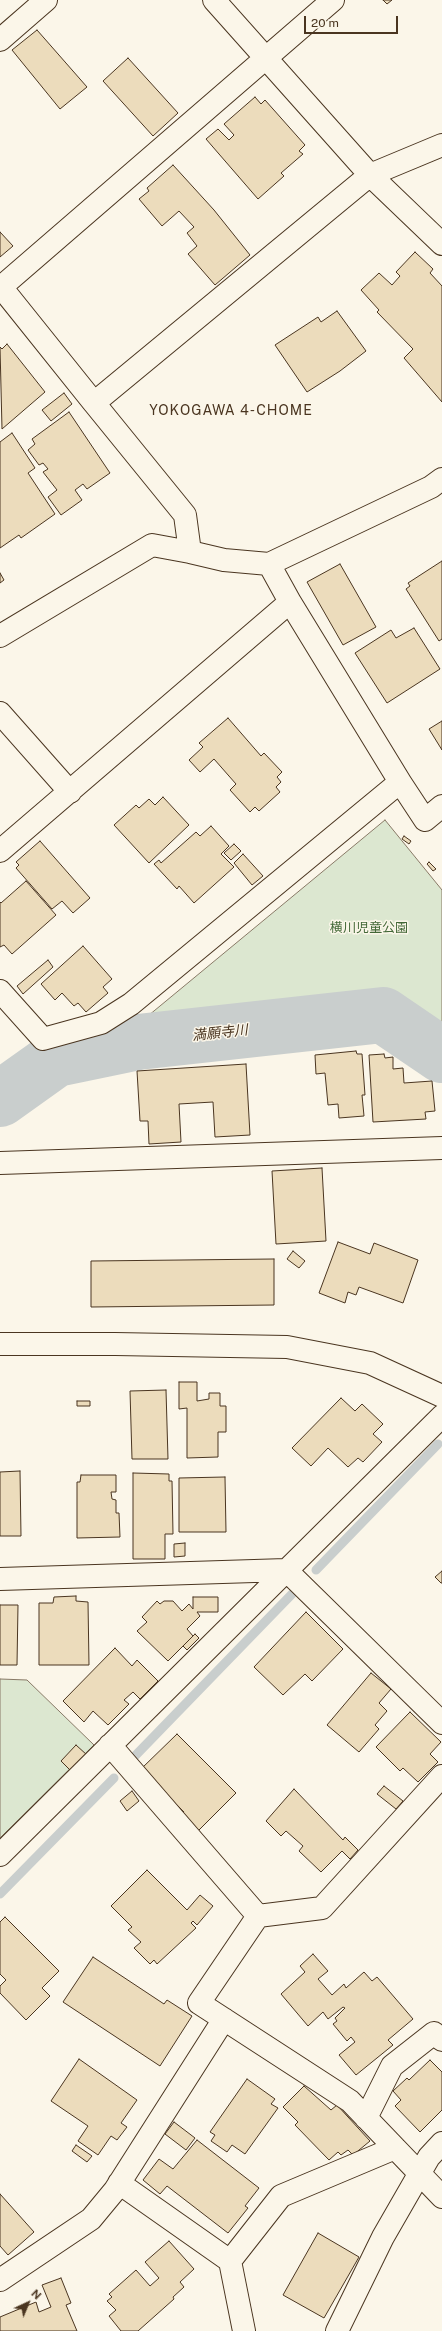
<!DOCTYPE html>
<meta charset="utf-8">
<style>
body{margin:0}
#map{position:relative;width:442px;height:2331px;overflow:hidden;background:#fbf6e9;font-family:"Public Sans",sans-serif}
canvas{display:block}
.north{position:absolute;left:8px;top:2283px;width:40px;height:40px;-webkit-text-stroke:3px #fbf6e9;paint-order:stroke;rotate:44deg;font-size:11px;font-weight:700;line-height:16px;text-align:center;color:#4a3520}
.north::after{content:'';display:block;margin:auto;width:14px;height:18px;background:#4a3520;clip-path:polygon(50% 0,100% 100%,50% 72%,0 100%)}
.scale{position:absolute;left:304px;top:16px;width:94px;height:18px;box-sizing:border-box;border:2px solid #4a3520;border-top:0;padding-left:5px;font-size:12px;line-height:14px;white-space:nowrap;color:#4a3520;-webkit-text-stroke:3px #fbf6e9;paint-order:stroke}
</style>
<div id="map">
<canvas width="442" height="2331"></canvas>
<div class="north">N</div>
<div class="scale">20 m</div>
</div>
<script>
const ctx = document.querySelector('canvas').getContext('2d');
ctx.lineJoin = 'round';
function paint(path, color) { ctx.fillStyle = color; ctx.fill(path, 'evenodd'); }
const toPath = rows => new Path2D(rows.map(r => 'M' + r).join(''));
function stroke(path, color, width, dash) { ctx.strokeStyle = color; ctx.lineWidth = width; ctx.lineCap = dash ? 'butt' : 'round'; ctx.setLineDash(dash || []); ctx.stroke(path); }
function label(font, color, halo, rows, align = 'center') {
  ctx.font = font + ' "Public Sans","Noto Sans JP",sans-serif'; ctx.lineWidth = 3; ctx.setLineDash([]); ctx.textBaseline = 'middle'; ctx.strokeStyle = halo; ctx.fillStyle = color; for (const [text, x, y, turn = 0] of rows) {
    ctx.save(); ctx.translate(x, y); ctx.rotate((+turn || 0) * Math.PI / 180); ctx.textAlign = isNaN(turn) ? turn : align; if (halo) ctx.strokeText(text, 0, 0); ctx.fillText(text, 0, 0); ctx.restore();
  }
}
const green = toPath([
 [385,820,442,890,442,1030,412,1020,387,1000,137,1025,385,820],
 [0,1679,27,1680,94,1745,0,1838,0,1679]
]);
const stream = toPath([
 [316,1570,438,1444],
 [134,1757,292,1594],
 [0,1894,114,1778]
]);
const river = toPath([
 [0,1099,56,1059,138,1042,383,1015,442,1055]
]);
const building = toPath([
 [383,0,392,0,387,4,383,0],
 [37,30,87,87,60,109,12,50,37,30],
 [128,58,178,113,153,136,103,81,128,58],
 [255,97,261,104,265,100,305,145,299,151,303,154,281,173,284,176,258,199,206,139,218,129,229,140,234,135,224,124,255,97],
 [173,165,214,210,250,255,215,285,188,254,197,246,187,233,194,227,179,211,162,226,139,199,149,191,147,188,173,165],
 [0,232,13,246,0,257,0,232],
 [415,252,433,269,430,273,442,286,442,402,404,358,413,349,377,312,379,310,361,290,379,273,392,285,400,276,396,272,415,252],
 [337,311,366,351,340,371,307,392,275,345,318,317,321,322,337,311],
 [7,344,45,392,2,429,0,347,2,349,7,344],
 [64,393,72,404,51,421,42,410,64,393],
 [69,412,110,473,87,489,83,484,75,490,82,500,61,515,48,497,57,490,43,472,48,469,43,463,39,465,28,450,35,444,32,439,69,412],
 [12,433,35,468,28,473,55,514,21,538,19,535,0,548,0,442,12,433],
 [442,561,442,639,439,641,406,589,410,586,408,583,442,561],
 [340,564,376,627,343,645,307,582,340,564],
 [0,573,4,580,0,583,0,573],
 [414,628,440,669,387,703,355,653,391,630,396,638,414,628],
 [228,718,261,756,264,753,282,772,277,777,281,782,276,787,280,792,259,811,255,807,250,812,230,790,236,784,214,759,200,772,189,760,203,747,199,743,228,718],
 [442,721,442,750,429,729,442,721],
 [163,797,189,825,149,863,114,825,136,805,139,808,149,799,155,805,163,797],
 [211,826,229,846,221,854,234,867,194,903,179,886,177,889,154,864,159,860,161,863,196,832,200,836,211,826],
 [404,836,411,841,409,844,402,839,404,836],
 [40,841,90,898,73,913,62,901,52,909,16,868,19,865,16,862,40,841],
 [234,844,241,851,231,860,224,853,234,844],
 [243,854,263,876,252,885,234,863,243,854],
 [429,862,436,869,433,871,427,864,429,862],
 [26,881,56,915,12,954,4,945,0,947,0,902,1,903,26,881],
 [83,946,112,979,103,987,108,993,86,1012,78,1003,74,1006,62,993,55,1000,41,984,83,946],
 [48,960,53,967,23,994,17,986,48,960],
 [356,1051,357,1054,362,1054,365,1095,362,1095,364,1116,339,1118,338,1104,328,1105,325,1073,316,1074,315,1055,356,1051],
 [384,1054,385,1058,393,1057,393,1069,403,1068,404,1083,432,1081,435,1111,425,1112,426,1119,373,1122,369,1055,384,1054],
 [246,1064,250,1135,215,1137,213,1102,179,1104,181,1142,149,1144,148,1121,140,1121,137,1071,246,1064],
 [322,1168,326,1241,276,1244,272,1171,322,1168],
 [338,1242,370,1254,374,1243,418,1260,403,1303,359,1287,356,1295,348,1292,345,1303,319,1293,338,1242],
 [293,1251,305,1261,299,1268,287,1259,293,1251],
 [274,1259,274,1305,91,1307,91,1261,274,1259],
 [179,1382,197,1382,197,1401,209,1399,209,1393,220,1393,220,1406,226,1406,226,1432,218,1432,218,1457,187,1458,187,1408,179,1409,179,1382],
 [166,1390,168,1459,132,1459,130,1391,166,1390],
 [341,1398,355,1411,362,1404,383,1424,373,1434,382,1442,363,1462,358,1458,348,1467,328,1448,311,1466,292,1448,341,1398],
 [77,1401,90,1401,90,1406,77,1406,77,1401],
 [20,1471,21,1536,0,1536,0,1472,20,1471],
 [133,1473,169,1474,169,1481,172,1481,173,1534,165,1534,165,1559,133,1559,133,1473],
 [81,1475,116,1475,116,1492,111,1492,112,1499,116,1500,116,1513,119,1513,120,1537,77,1538,77,1482,80,1482,81,1475],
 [225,1477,226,1532,179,1532,179,1478,225,1477],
 [185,1543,185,1556,174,1557,174,1544,185,1543],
 [442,1571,442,1583,441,1583,435,1577,442,1571],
 [76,1596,76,1601,88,1602,89,1665,39,1665,39,1603,53,1603,54,1597,76,1596],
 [193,1597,218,1597,218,1612,197,1612,200,1616,187,1629,193,1636,168,1661,137,1631,147,1622,142,1617,157,1601,160,1604,164,1601,173,1601,182,1611,189,1604,193,1609,193,1597],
 [0,1605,18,1605,17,1665,0,1665,0,1605],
 [306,1612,343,1649,312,1681,305,1674,283,1695,254,1667,306,1612],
 [195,1634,199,1638,187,1650,183,1646,195,1634],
 [115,1648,132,1666,137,1660,158,1681,140,1699,133,1692,124,1700,129,1704,108,1725,93,1711,84,1722,63,1701,115,1648],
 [371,1673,391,1689,379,1703,387,1711,375,1725,379,1729,359,1752,327,1725,371,1673],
 [410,1712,441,1742,430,1754,438,1762,418,1782,403,1768,400,1771,376,1747,410,1712],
 [177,1734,236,1793,198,1831,182,1814,184,1812,141,1769,177,1734],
 [76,1745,87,1755,71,1771,61,1761,76,1745],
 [384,1786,403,1801,396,1809,377,1794,384,1786],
 [294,1789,343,1840,345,1837,358,1850,350,1859,342,1851,321,1872,299,1851,303,1846,286,1831,281,1836,266,1821,294,1789],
 [132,1791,139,1801,127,1811,120,1801,132,1791],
 [147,1870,187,1910,200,1895,213,1906,197,1925,193,1921,191,1923,196,1928,157,1964,154,1960,150,1964,134,1948,141,1942,128,1930,132,1927,111,1906,147,1870],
 [5,1917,59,1971,42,1988,50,1996,26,2020,0,1993,0,1986,6,1980,0,1974,0,1922,5,1917],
 [313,1954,328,1971,318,1979,332,1995,344,1984,346,1988,364,1972,372,1981,377,1977,413,2019,388,2040,393,2045,356,2075,339,2055,355,2042,351,2037,347,2041,333,2024,337,2021,335,2018,345,2008,343,2007,328,2019,323,2012,308,2026,281,1994,305,1972,300,1966,313,1954],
 [93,1957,164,2004,167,2000,192,2016,160,2066,63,2002,93,1957],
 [79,2059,137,2100,121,2123,127,2127,117,2140,111,2136,98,2155,78,2141,88,2126,51,2101,79,2059],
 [430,2060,442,2072,442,2110,420,2132,395,2106,401,2100,393,2091,407,2078,409,2080,430,2060],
 [247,2079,275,2099,271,2104,278,2108,245,2154,232,2145,227,2152,211,2141,215,2135,210,2132,247,2079],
 [304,2086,331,2110,337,2105,370,2141,353,2155,348,2150,341,2155,338,2152,329,2160,295,2125,298,2122,283,2107,304,2086],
 [174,2122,195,2138,186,2150,165,2134,174,2122],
 [197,2140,259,2188,245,2206,248,2208,228,2233,167,2186,160,2194,143,2180,159,2159,173,2169,197,2140],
 [76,2145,92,2156,87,2162,72,2151,76,2145],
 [0,2194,34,2232,8,2255,0,2246,0,2194],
 [318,2233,359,2257,324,2318,283,2295,318,2233],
 [169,2241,194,2269,180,2282,184,2287,173,2297,174,2299,138,2331,121,2331,109,2316,116,2310,107,2301,112,2297,109,2294,136,2270,150,2286,159,2278,145,2262,169,2241],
 [61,2278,71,2303,66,2305,77,2331,0,2331,0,2317,36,2302,39,2312,51,2307,42,2285,61,2278]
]);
const minor = toPath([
 [214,0,370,175,442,244],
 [0,40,46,0],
 [1,287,94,403],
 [0,288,333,0],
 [190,552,224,560,269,564,431,487,442,479],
 [290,602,400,782],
 [0,636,152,545,190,552,185,515,94,403,370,175,442,145],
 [0,713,70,792],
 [0,851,290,602,269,564],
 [0,991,43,1039,101,1023,131,1004,400,782,425,820,442,806],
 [0,1163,442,1148],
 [0,1344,115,1344,287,1347,370,1363,442,1396],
 [0,1579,286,1570,442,1723],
 [110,1745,258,1916,322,1908,442,1776],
 [0,1855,442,1416],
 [258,1916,199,2003,350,2101,442,2197],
 [366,2118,392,2066,434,2033,442,2040],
 [119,2183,230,2261],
 [0,2280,91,2219,115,2190,224,2019],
 [244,2331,230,2261,281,2196,395,2148],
 [337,2331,383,2237,429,2157,442,2143]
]);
const parkNames = [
 ["横川児童公園",369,928]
];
const neighbourhoodNames = [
 ["YOKOGAWA 4-CHOME",231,411]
];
const waterNames = [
 ["満願寺川",220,1033,-6]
];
paint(green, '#dce7d0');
stroke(green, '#887966', 1);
stroke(stream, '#c9cecd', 9);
stroke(river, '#c9cecd', 56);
paint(building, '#ecdcbc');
stroke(building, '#4a3520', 1);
stroke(minor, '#4a3520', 24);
stroke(minor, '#fbf6e9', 22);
label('13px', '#436837', '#fbf6e9', parkNames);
ctx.letterSpacing = '1px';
label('14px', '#4a3520', '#fbf6e9', neighbourhoodNames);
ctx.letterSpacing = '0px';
label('italic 14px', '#4a3520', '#fbf6e9', waterNames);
</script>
